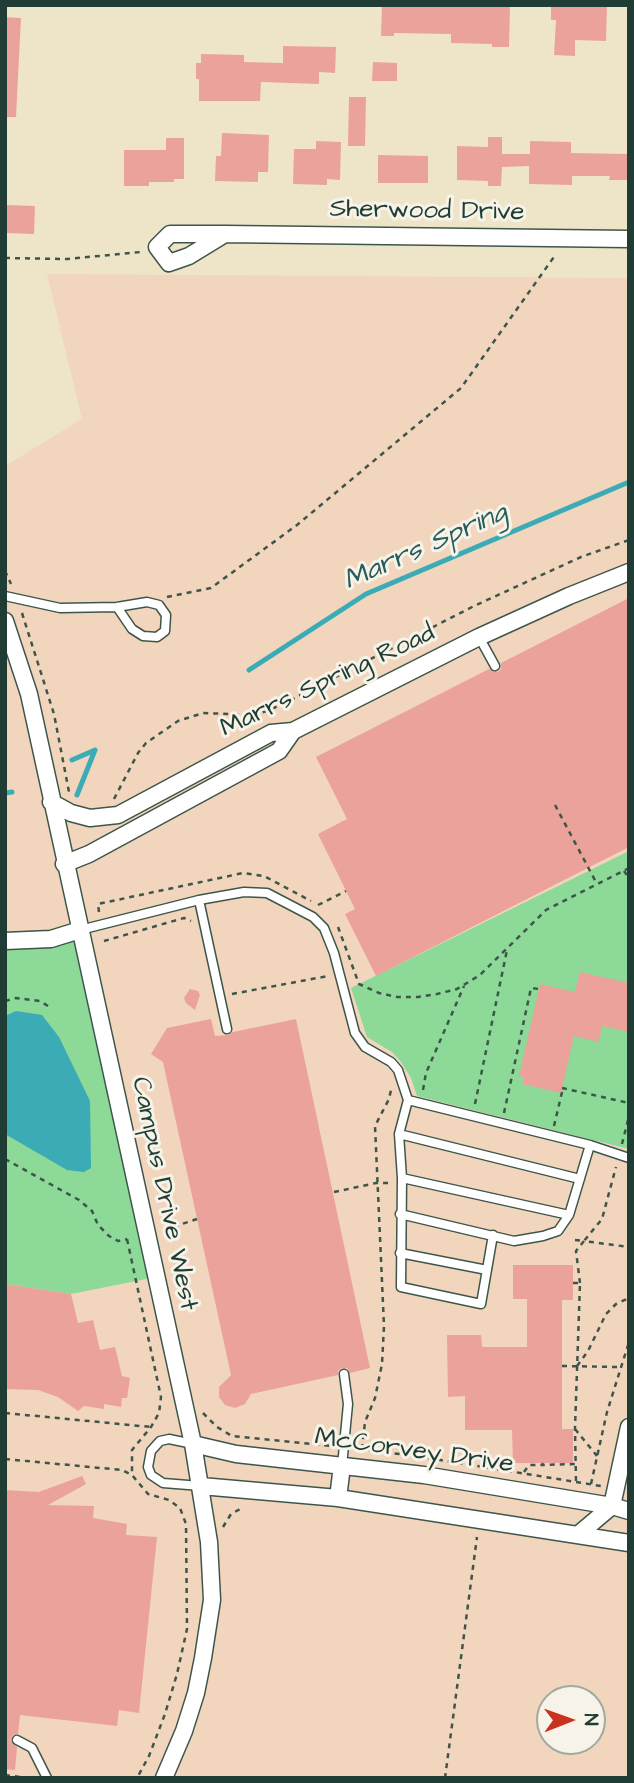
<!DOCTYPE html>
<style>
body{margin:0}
#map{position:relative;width:634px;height:1783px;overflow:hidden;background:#eee5c9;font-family:"Architects Daughter",sans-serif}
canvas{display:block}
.frame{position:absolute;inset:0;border:7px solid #1f3d34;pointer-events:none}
.north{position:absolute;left:536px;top:1685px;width:70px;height:70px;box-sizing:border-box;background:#f7f3e8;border:2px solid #a1aaa0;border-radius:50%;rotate:89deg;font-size:19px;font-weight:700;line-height:28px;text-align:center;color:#1f3d34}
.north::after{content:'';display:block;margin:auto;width:24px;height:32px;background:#c8321e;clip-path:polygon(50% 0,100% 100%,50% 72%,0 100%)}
</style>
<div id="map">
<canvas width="634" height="1783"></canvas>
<div class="frame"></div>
<div class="north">N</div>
</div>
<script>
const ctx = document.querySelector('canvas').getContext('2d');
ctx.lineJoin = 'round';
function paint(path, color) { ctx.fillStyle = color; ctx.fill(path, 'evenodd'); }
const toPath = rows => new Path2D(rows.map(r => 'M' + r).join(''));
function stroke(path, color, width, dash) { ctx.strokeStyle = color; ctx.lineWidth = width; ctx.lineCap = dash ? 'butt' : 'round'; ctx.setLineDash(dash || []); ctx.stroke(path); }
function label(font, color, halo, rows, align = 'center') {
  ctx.font = font + ' "Architects Daughter",sans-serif'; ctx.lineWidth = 6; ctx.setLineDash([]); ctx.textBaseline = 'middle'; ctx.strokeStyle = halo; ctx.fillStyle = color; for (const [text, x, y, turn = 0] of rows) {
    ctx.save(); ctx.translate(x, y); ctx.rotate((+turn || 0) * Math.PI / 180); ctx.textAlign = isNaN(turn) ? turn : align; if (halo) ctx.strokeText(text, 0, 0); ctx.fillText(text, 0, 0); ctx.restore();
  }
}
const built = toPath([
 [47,274,629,278,629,1778,5,1778,5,466,82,419],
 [550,1699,592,1699,592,1741,550,1741]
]);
const green = toPath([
 [629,851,629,1149,417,1096,411,1078,401,1062,392,1052,367,1037,351,988],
 [80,930,156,1277,71,1294,5,1284,5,941]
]);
const water = toPath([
 [16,1011,42,1015,59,1037,90,1101,91,1168,84,1172,67,1170,5,1134,5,1016]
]);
const stream = toPath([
 [249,670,366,594,629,482],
 [72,760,95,750],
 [5,793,12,792],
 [77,795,95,750]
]);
const building = toPath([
 [382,5,510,5,509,47,492,47,492,44,451,43,451,34,394,33,394,36,381,36],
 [551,5,607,5,606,41,575,40,575,56,554,55,556,20,551,20],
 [5,17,21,18,16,117,5,117],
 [283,46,336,47,335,73,319,72,319,84,261,82,260,101,199,101,199,79,196,79,196,63,201,63,201,54,244,55,244,62,283,63],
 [373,62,397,63,397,81,372,81],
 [349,97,366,97,365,146,348,146],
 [222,133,269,135,268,172,258,172,258,182,215,181,216,156,221,156],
 [488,137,502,137,502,154,530,154,530,141,571,142,571,153,629,154,629,180,609,180,610,176,572,176,572,185,529,184,529,166,502,167,501,186,488,186,488,181,457,180,457,146,488,147],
 [166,138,184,138,184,179,174,179,174,182,149,182,149,186,124,186,124,150,166,150],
 [316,141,341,142,340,180,327,179,327,185,293,184,294,149,316,149],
 [378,155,428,156,428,183,378,183],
 [7,205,35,206,34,234,6,233],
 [629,598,629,847,376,976,345,914,355,909,318,834,347,819,316,757,489,669,498,672,501,669,501,663],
 [580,972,629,983,629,1032,602,1026,599,1042,574,1036,561,1093,522,1084,524,1077,519,1076,540,984,575,992],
 [190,989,198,991,200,995,195,1010,186,1003,184,998],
 [211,1019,215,1036,228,1035,233,1032,296,1019,370,1368,350,1373,347,1368,342,1368,338,1371,338,1375,251,1394,245,1404,235,1408,225,1405,219,1397,219,1387,231,1375,163,1062,151,1054,167,1028],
 [513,1265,573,1265,573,1300,562,1300,562,1429,573,1429,573,1463,513,1463,512,1430,465,1430,465,1396,448,1397,447,1335,481,1335,482,1347,527,1347,527,1299,513,1299],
 [5,1284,71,1294,78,1323,93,1320,100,1350,115,1347,122,1376,130,1378,127,1398,122,1398,121,1407,104,1404,104,1409,84,1406,78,1411,58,1397,38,1390,5,1389],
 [82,1476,86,1484,48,1505,94,1506,93,1518,127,1524,126,1535,157,1537,139,1713,119,1710,117,1726,20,1715,18,1734,13,1735,10,1740,17,1747,15,1770,5,1769,5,1490,39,1492]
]);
const path = toPath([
 [5,258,67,259,141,252],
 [5,571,11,584],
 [167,597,211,588,297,525,461,388,556,254],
 [22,613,54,714,69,792],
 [114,799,138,753,146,743,178,721,203,713,256,715,281,705,474,606,581,557,629,540],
 [555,805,597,884],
 [624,871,629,878],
 [318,905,346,891],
 [99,912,98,904,243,873,264,876,311,901],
 [338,927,359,984,379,993,397,997,418,997,437,994,457,989,480,975,546,910,629,868],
 [104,941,184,918,191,921],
 [232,994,328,976],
 [5,1001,16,998,40,1001,48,1006],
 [562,1088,629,1103],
 [423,1090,426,1073,464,986],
 [475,1104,507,950],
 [504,1113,531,988,539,989],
 [554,1126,563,1088],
 [622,1144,629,1116],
 [5,1159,79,1200,92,1211,98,1225,109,1236,118,1241,127,1239],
 [334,1192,376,1183,389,1183],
 [164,1230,197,1219],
 [127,1239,161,1397,159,1413,151,1427,132,1450,132,1475,148,1494,169,1500,180,1508,186,1524,187,1629,177,1674,165,1714,149,1756,137,1778],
 [575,1240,584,1241,602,1219,616,1167],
 [573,1283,580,1283,575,1428,576,1482],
 [580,1283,576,1251,584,1241,629,1247],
 [562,1366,618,1367],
 [577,1366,588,1351,606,1314,616,1304,629,1298],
 [5,1413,151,1427],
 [203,1413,217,1427,232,1436,331,1446],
 [575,1429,597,1456],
 [355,1448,421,1457],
 [362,1449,365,1422,375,1398,382,1364,384,1326,375,1126,389,1099,391,1090,392,1090],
 [428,1458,601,1486],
 [5,1459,122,1470,132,1475],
 [543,1463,542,1465,575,1464],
 [524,1472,529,1465,542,1465],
 [591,1484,607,1412,629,1342],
 [223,1527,231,1514,242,1508],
 [5,1775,28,1778],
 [445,1778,477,1537]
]);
const service = toPath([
 [5,596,60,608,117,607,147,602,159,605,166,615,165,631,157,637,143,636,132,629,117,607],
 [479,637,495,666],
 [199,900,227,1029],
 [80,930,199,900,244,892,267,893,313,917,324,928,334,953,355,1033,365,1047,391,1062,398,1070,408,1100,590,1145,629,1158],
 [408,1100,399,1134,402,1178,401,1287,481,1304,493,1235],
 [399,1134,580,1179],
 [402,1178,569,1215],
 [400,1214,514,1241,543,1236,558,1231,569,1215,590,1145],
 [400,1253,487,1270],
 [193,1444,169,1439,160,1441,151,1451,148,1467,151,1475,163,1483,201,1486],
 [342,1466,348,1404,344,1374],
 [17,1740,32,1748,47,1778]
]);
const minor = toPath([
 [170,234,225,234,189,256,169,263,157,247,170,234],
 [225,234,629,239],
 [5,621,29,694,193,1444,209,1542,212,1600,203,1658,196,1693,184,1731,164,1778],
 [51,802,71,813,90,818,118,815,271,733,293,731,479,637,569,596,629,572],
 [64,864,89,854,279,751,293,731],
 [5,941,51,939,80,930],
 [193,1444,236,1454,424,1475,612,1506,629,1511],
 [201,1486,338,1498,629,1543],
 [338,1498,342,1466],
 [612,1506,629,1427],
 [580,1533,612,1506]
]);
const streetNames = [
 ["Sherwood Drive",427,212,1],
 ["Marrs Spring Road",328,682,-25],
 ["Campus Drive West",163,1194,78],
 ["McCorvey Drive",414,1452,8]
];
const waterNames = [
 ["Marrs Spring",426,548,-24]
];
paint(built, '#f1d5bd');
paint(green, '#8cd998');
paint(water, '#3bacb5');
stroke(stream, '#3bacb5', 5);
paint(building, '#eba29b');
stroke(service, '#3e564a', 11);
stroke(minor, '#3e564a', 19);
stroke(path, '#3e564a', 2.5, [5, 5]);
stroke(service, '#fff', 8);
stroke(minor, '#fff', 16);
label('26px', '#1f3d34', '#f7f3e8', streetNames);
label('italic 28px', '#275e5b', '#f7f3e8', waterNames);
</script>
